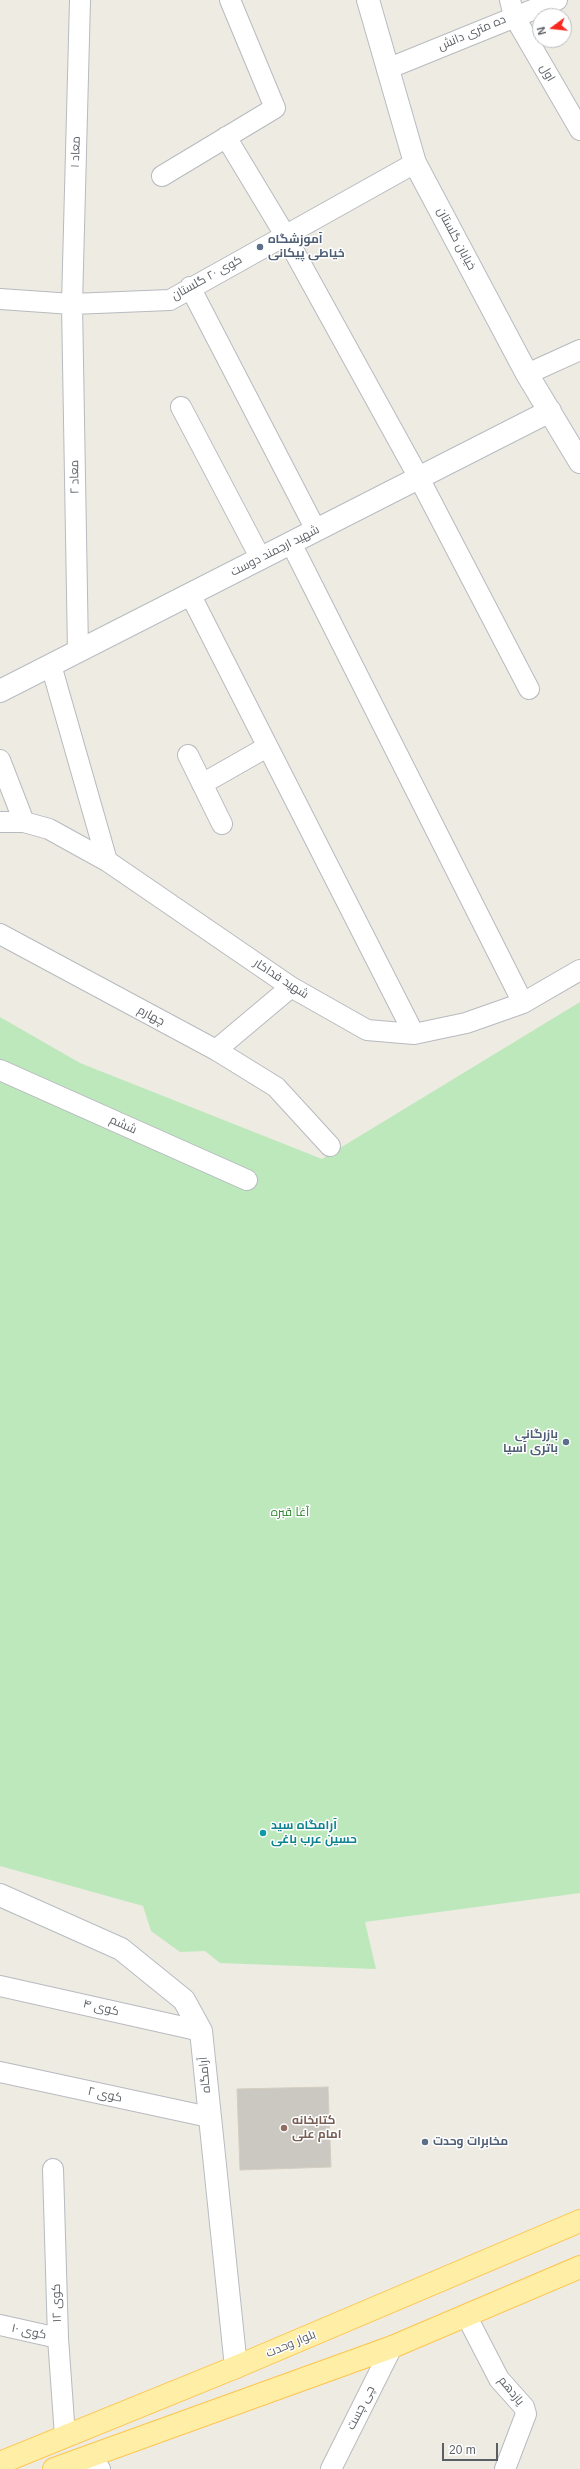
<!DOCTYPE html>
<meta charset="utf-8">
<style>
body{margin:0}
#map{position:relative;width:580px;height:2469px;overflow:hidden;background:#eeebe2;font-family:Arial,sans-serif}
canvas{display:block}
.north{position:absolute;left:532px;top:8px;width:40px;height:40px;box-sizing:border-box;background:#fff;border:1px solid #bdbfc1;border-radius:50%;rotate:255deg;font-size:11px;font-weight:700;line-height:16px;text-align:center;color:#5a5f64}
.north::after{content:'';display:block;margin:auto;width:14px;height:18px;background:#f7291f;clip-path:polygon(50% 0,100% 100%,50% 72%,0 100%)}
.scale{position:absolute;left:442px;top:2443px;width:56px;height:18px;box-sizing:border-box;border:2px solid #5a5f64;border-top:0;padding-left:5px;font-size:12px;line-height:14px;white-space:nowrap;color:#5a5f64;-webkit-text-stroke:3px #fff;paint-order:stroke}
</style>
<div id="map">
<canvas width="580" height="2469"></canvas>
<div class="north">N</div>
<div class="scale">20 m</div>
</div>
<script>
const ctx = document.querySelector('canvas').getContext('2d');
ctx.lineJoin = 'round';
function paint(path, color) { ctx.fillStyle = color; ctx.fill(path, 'evenodd'); }
const toPath = rows => new Path2D(rows.map(r => 'M' + r).join(''));
function stroke(path, color, width, dash) { ctx.strokeStyle = color; ctx.lineWidth = width; ctx.lineCap = dash ? 'butt' : 'round'; ctx.setLineDash(dash || []); ctx.stroke(path); }
function label(font, color, halo, rows, align = 'center') {
  ctx.font = font + ' Arial,Cairo,sans-serif'; ctx.lineWidth = 3; ctx.setLineDash([]); ctx.textBaseline = 'middle'; ctx.strokeStyle = halo; ctx.fillStyle = color; for (const [text, x, y, turn = 0] of rows) {
    ctx.save(); ctx.translate(x, y); ctx.rotate((+turn || 0) * Math.PI / 180); ctx.textAlign = isNaN(turn) ? turn : align; if (halo) ctx.strokeText(text, 0, 0); ctx.fillText(text, 0, 0); ctx.restore();
  }
}
const green = toPath([
 [580,1002,580,1893,365,1922,376,1969,220,1963,205,1951,180,1952,151,1931,143,1906,0,1866,0,1017,80,1063,322,1159]
]);
const building = toPath([
 [328,2087,331,2167,240,2170,237,2089,328,2087]
]);
const street = toPath([
 [510,0,514,16,580,130],
 [387,69,557,0],
 [226,137,285,235,419,478,529,689],
 [162,176,275,108,230,0],
 [190,287,316,530],
 [0,299,72,304,170,300,415,163],
 [527,374,580,350],
 [181,407,261,559],
 [291,543,523,1003],
 [190,594,414,1034],
 [78,651,72,304,80,0],
 [51,665,107,861],
 [188,755,222,824],
 [0,760,24,822],
 [202,784,267,747],
 [0,822,24,822,49,829,107,861,291,987,367,1030,414,1034,466,1023,523,1003,580,970],
 [0,934,216,1050,291,987],
 [216,1050,276,1087,330,1146],
 [0,1070,247,1180],
 [0,1986,201,2031],
 [0,2072,209,2117],
 [53,2169,58,2338,65,2436],
 [467,2317,499,2379,524,2407,526,2414,505,2469],
 [0,2325,58,2338],
 [77,2460,100,2469],
 [331,2469,392,2347]
]);
const secondary = toPath([
 [368,0,415,163,527,374,580,462],
 [0,691,550,411],
 [0,1895,121,1949,184,2000,201,2031,236,2367]
]);
const primary = toPath([
 [0,2463,236,2367,580,2221],
 [54,2469,392,2347,580,2267]
]);
const markers = [
 [260,247,4,"#5c6f8a"],
 [566,1442,4,"#5c6f8a"],
 [263,1833,4,"#0f9aa8"],
 [284,2128,4,"#8d6e63"],
 [425,2142,4,"#5c6f8a"]
];
const streetNames = [
 ["ده متری دانش",472,33,-23],
 ["اول",547,73,60],
 ["معاد ۱",76,152,-88],
 ["خیابان گلستان",456,239,62],
 ["کوی ۲۰ گلستان",207,278,-29],
 ["معاد ۲",75,477,-91],
 ["شهید ارجمند دوست",275,551,-27],
 ["شهید فداکار",281,979,33],
 ["چهارم",151,1016,28],
 ["ششم",123,1125,24],
 ["کوی ۴",101,2008,13],
 ["آرامگاه",205,2075,-95],
 ["کوی ۲",105,2095,12],
 ["کوی ۱۲",57,2303,-92],
 ["کوی ۱۰",29,2332,12],
 ["بلوار وحدت",291,2344,-23],
 ["یازدهم",511,2391,51],
 ["چی چست",361,2408,-63]
];
const serviceNames = [
 ["آموزشگاه",268,240],
 ["خیاطی پیکانی",268,254],
 ["بازرگانی",558,1435,"right"],
 ["باتری آسیا",558,1449,"right"],
 ["مخابرات وحدت",433,2142]
];
const parkNames = [
 ["آغا قبره",290,1513]
];
const cultureNames = [
 ["آرامگاه سید",271,1826],
 ["حسین عرب باغی",271,1840]
];
const educationNames = [
 ["کتابخانه",292,2121],
 ["امام علی",292,2135]
];
paint(green, '#bde8bc');
paint(building, '#cbc8c1');
stroke(building, '#d4cdc0', 1);
stroke(street, '#b7babf', 22);
stroke(secondary, '#b7bcc2', 24);
stroke(primary, '#fdc54c', 24);
stroke(street, '#fff', 20);
stroke(secondary, '#fff', 22);
stroke(primary, '#ffeea6', 22);
for (const [x, y, r, color] of markers) { const dot = new Path2D(); dot.arc(x, y, r, 0, 2 * Math.PI); ctx.fillStyle = color; ctx.fill(dot); stroke(dot, '#fff', 1.5); }
label('12px', '#5a5f64', '#fff', streetNames);
label('bold 12px', '#4e5e75', '#fff', serviceNames, 'left');
label('12px', '#2c822e', '#fff', parkNames);
label('bold 12px', '#0d838f', '#fff', cultureNames, 'left');
label('bold 12px', '#785e54', '#fff', educationNames, 'left');
</script>
